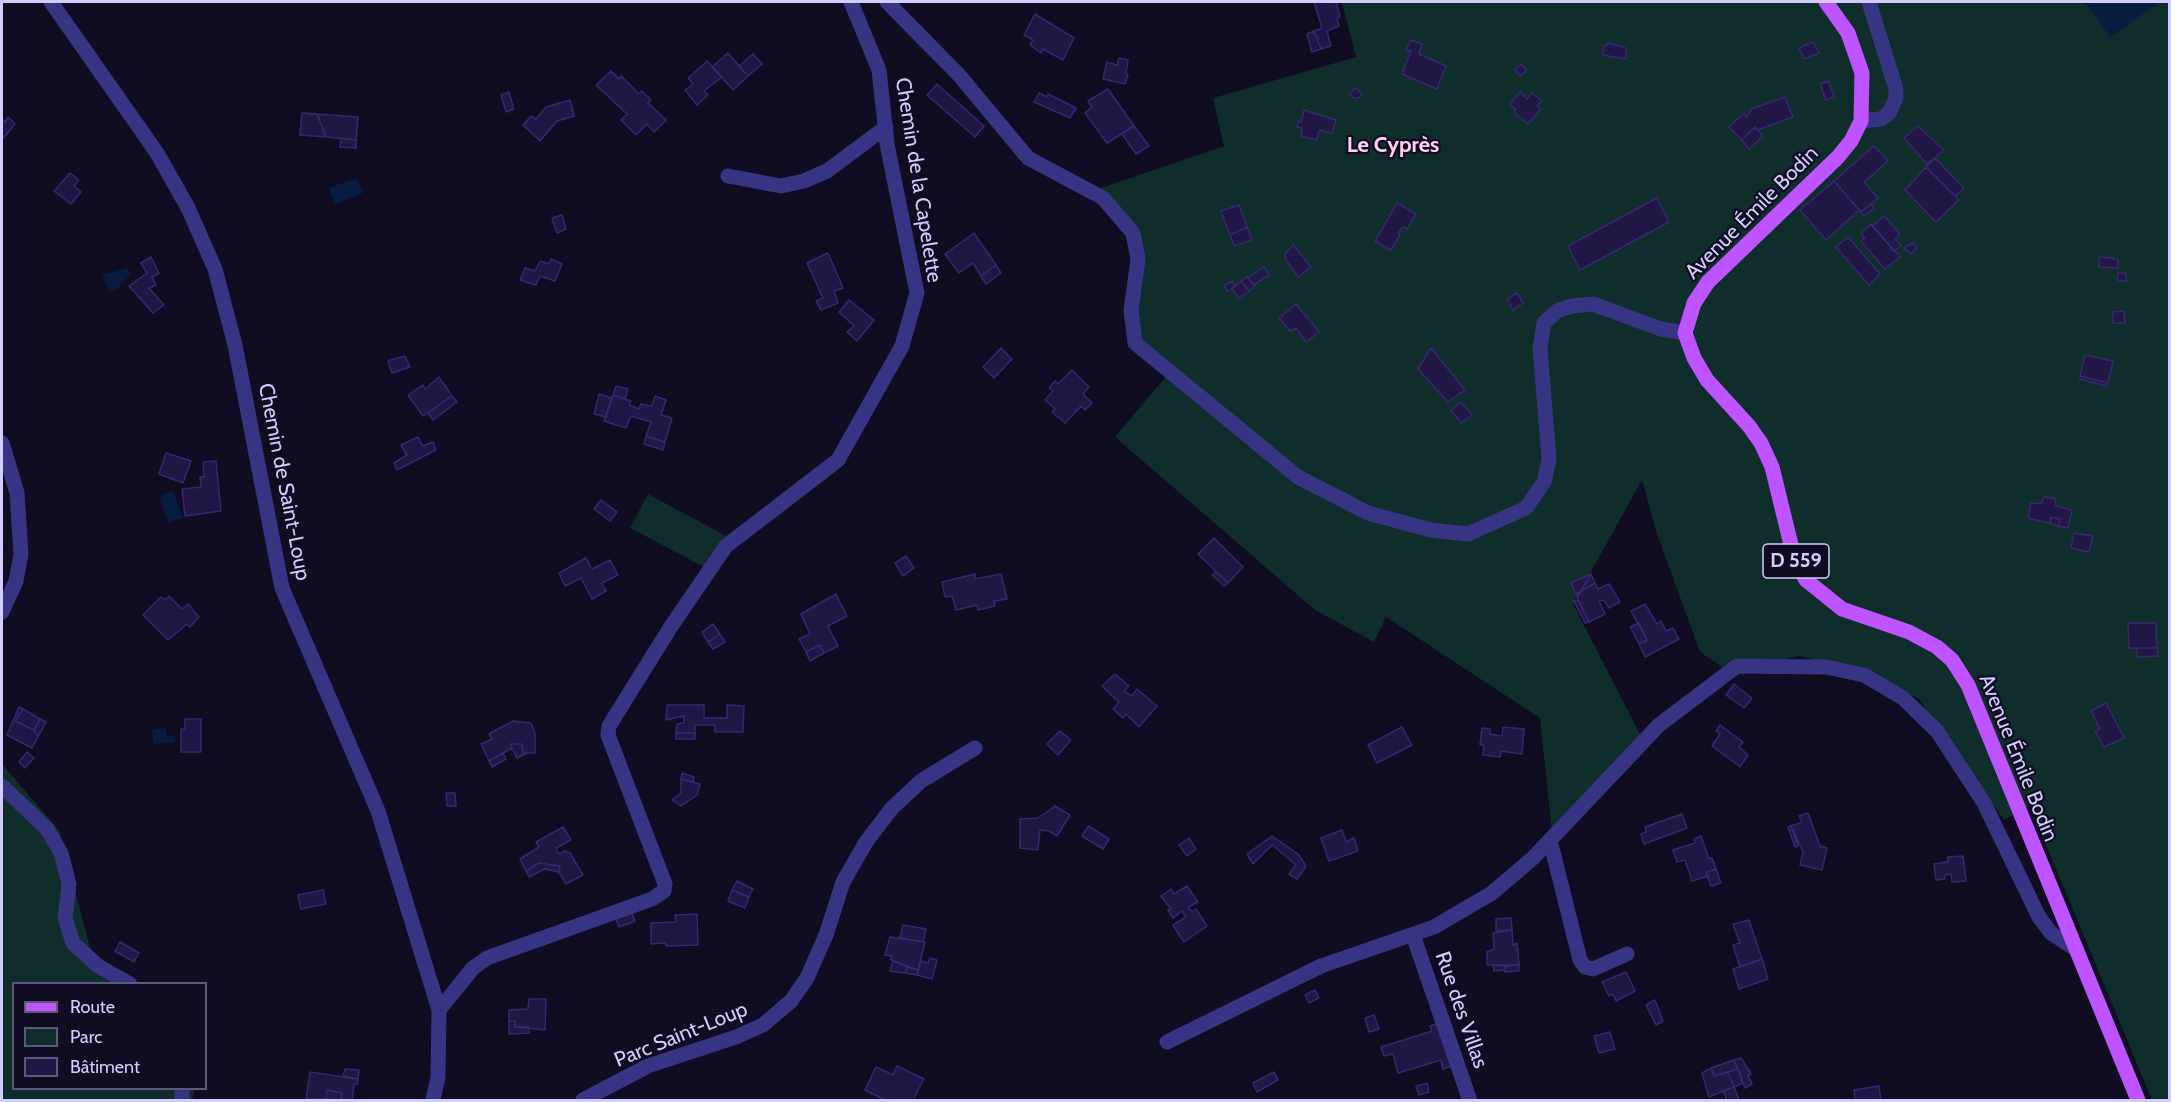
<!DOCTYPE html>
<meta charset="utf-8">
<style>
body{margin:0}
#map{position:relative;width:2171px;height:1102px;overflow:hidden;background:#100c22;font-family:Cabin,sans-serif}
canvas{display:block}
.frame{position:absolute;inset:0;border:3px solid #d3cdff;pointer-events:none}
.legend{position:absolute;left:12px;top:982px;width:195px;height:108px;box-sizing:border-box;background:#100c22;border:2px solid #5e597a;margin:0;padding:8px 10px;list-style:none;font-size:18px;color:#d3cdff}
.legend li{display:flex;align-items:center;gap:12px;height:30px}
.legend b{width:30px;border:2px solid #5e597a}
</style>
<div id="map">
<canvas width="2171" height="1102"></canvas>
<div class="frame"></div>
<ul class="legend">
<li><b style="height:8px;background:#be54ff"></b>Route</li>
<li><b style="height:16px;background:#0f2d2b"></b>Parc</li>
<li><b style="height:16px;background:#201744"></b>Bâtiment</li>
</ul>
</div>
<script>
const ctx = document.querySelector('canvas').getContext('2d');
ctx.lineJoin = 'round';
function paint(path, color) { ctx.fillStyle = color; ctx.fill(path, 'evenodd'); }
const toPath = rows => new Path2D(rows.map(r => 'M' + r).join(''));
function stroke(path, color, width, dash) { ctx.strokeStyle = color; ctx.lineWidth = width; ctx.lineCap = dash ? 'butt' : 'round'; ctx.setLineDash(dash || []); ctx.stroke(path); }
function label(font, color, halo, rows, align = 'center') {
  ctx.font = font + ' Cabin,sans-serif'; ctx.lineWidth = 4.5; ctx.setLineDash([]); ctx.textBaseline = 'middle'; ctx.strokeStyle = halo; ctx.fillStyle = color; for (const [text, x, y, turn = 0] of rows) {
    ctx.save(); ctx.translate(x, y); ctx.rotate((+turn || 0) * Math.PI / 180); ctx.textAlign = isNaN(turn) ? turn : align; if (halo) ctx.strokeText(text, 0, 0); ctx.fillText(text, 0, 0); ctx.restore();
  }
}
const green = toPath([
 [1342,2,2169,2,2169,1100,2152,1100,2030,806,2004,820,1919,699,1873,672,1799,656,1728,671,1700,652,1657,534,1642,480,1573,604,1641,736,1552,833,1540,718,1386,617,1374,642,1315,610,1115,437,1169,373,1127,326,1135,244,1095,190,1224,146,1213,98,1356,57],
 [648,494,726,536,706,568,630,528],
 [2,764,59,830,92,955,126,983,14,984,14,1088,195,1089,192,1100,2,1100]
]);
const water = toPath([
 [2085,2,2160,2,2110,37],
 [357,178,363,193,335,204,329,188],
 [128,268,131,276,120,283,119,288,110,292,102,275],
 [173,491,183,518,168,522,159,497],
 [166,728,167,736,175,736,175,742,154,744,152,730]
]);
const building = toPath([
 [1314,2,1336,2,1340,16,1337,20,1339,26,1327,31,1331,46,1321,49,1314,31,1322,28,1314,2],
 [1035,14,1074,38,1063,60,1043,49,1041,53,1030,45,1033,40,1024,35,1035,14],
 [1314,31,1321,49,1312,52,1307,34,1314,31],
 [1411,40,1422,44,1419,54,1446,66,1437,89,1402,74,1411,51,1406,50,1411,40],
 [1813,42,1819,53,1804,59,1799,48,1813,42],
 [1607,43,1626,48,1626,59,1603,55,1604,45,1607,46,1607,43],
 [728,53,748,76,733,90,712,67,728,53],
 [753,54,762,64,748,76,739,66,753,54],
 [1119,58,1128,60,1126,74,1128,75,1125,84,1103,79,1107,62,1117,65,1119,58],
 [707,61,722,77,704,91,708,95,697,105,685,90,693,84,688,78,707,61],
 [1521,64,1527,70,1520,76,1515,70,1521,64],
 [611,71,619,79,621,76,639,94,642,91,651,100,648,103,666,120,654,132,647,124,636,135,621,120,627,114,596,85,611,71],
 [1829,81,1834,97,1826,100,1820,84,1829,81],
 [937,84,984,126,975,137,927,95,937,84],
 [1355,88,1362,94,1359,98,1354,98,1349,94,1355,88],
 [1108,89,1134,126,1107,143,1085,113,1092,107,1088,101,1108,89],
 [509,92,514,109,506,112,501,95,509,92],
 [1520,92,1527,99,1532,93,1542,101,1537,106,1541,109,1528,124,1514,112,1516,110,1510,104,1520,92],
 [1039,93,1047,97,1048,94,1076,108,1070,118,1034,102,1039,93],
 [1785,97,1793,117,1757,130,1755,127,1742,140,1729,127,1744,113,1746,117,1752,109,1785,97],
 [570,100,574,116,557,121,540,141,523,125,531,116,536,119,546,107,570,100],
 [1304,110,1336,120,1332,133,1319,130,1317,140,1301,136,1302,128,1297,127,1298,121,1301,122,1304,110],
 [302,113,317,114,326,137,300,135,302,113],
 [317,114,358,117,356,140,326,137,317,114],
 [8,117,15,124,2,140,2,119,5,122,8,117],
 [1134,126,1149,146,1136,154,1122,134,1134,126],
 [1918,126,1944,150,1927,164,1904,138,1918,126],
 [1755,127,1763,136,1749,149,1742,140,1755,127],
 [341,138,356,140,356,148,340,147,341,138],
 [1874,146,1888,161,1864,182,1878,198,1861,212,1834,181,1874,146],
 [1935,158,1964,188,1955,196,1926,167,1935,158],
 [1926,167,1959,200,1936,222,1905,190,1926,167],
 [70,173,79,180,74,186,81,192,71,204,54,191,70,173],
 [1834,181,1859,210,1826,240,1800,210,1834,181],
 [1657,198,1669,222,1580,270,1568,246,1657,198],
 [1397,203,1416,214,1407,229,1403,227,1398,233,1400,235,1391,250,1375,241,1397,203],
 [1871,204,1874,208,1864,216,1861,212,1871,204],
 [1239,205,1247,227,1230,235,1221,211,1239,205],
 [562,215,566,229,557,233,552,218,562,215],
 [1884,216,1900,234,1895,239,1901,246,1894,251,1872,226,1884,216],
 [1871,224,1900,257,1885,269,1861,241,1865,238,1861,233,1871,224],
 [1247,227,1252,240,1234,246,1230,235,1247,227],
 [974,233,996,265,981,276,973,263,959,273,945,254,974,233],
 [1848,237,1880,274,1869,285,1836,247,1848,237],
 [1913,243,1917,248,1911,254,1904,248,1913,243],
 [1293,245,1311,267,1298,277,1286,260,1285,254,1293,245],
 [828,253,843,288,834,291,838,303,821,310,816,301,823,298,807,263,828,253],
 [151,257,159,273,152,277,156,285,149,288,164,305,153,313,129,286,147,273,141,263,151,257],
 [2099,257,2118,259,2118,268,2099,267,2099,257],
 [551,259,562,264,555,281,540,276,536,285,520,280,525,268,535,271,540,261,549,264,551,259],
 [996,265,1001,273,986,284,981,276,996,265],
 [1264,267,1269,275,1253,285,1248,278,1264,267],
 [2118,273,2126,273,2126,281,2117,280,2118,273],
 [1247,277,1255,286,1249,291,1241,281,1247,277],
 [1232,281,1235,286,1228,292,1224,286,1232,281],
 [1241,281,1249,291,1239,298,1232,289,1241,281],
 [1517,293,1523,303,1513,310,1507,299,1517,293],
 [849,300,874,320,857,341,847,332,854,326,839,312,849,300],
 [1296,304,1319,332,1306,342,1296,328,1290,331,1279,318,1296,304],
 [2124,311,2125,323,2113,323,2113,312,2124,311],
 [1001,348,1012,359,994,378,983,367,1001,348],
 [1431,348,1465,390,1448,402,1418,369,1431,348],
 [2085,355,2113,361,2108,383,2080,376,2085,355],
 [405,356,410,367,392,373,388,361,405,356],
 [1072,370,1089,387,1083,394,1092,403,1085,410,1081,406,1065,423,1052,412,1055,409,1045,400,1053,391,1049,388,1055,381,1058,384,1072,370],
 [2080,376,2108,383,2107,386,2080,379,2080,376],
 [439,377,452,396,423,416,408,395,423,385,425,389,439,377],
 [616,386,628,389,625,399,613,395,616,386],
 [599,394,612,398,606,417,594,414,599,394],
 [613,395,631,401,629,405,639,409,641,404,652,406,655,396,666,400,661,415,672,418,665,442,646,436,651,422,631,416,626,428,604,421,613,395],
 [452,396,457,402,433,420,428,413,452,396],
 [1461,402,1472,415,1461,423,1451,410,1461,402],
 [646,436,665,442,663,450,644,444,646,436],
 [418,437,423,446,433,442,436,450,397,470,394,463,407,455,401,445,418,437],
 [166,453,191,461,183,483,159,474,166,453],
 [216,461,221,511,185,516,182,489,201,487,200,477,204,477,203,462,216,461],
 [2044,497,2056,499,2055,506,2072,510,2068,528,2058,526,2060,519,2051,517,2050,523,2028,518,2031,503,2041,504,2044,497],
 [601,500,617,512,610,521,594,509,601,500],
 [2051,517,2060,519,2058,526,2050,523,2051,517],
 [2074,533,2093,536,2089,552,2071,548,2074,533],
 [1214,538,1243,567,1228,583,1198,554,1214,538],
 [906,556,914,568,903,576,895,563,906,556],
 [586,558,592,569,610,560,618,575,602,583,606,591,592,599,581,578,565,586,559,573,586,558],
 [1216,572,1228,583,1224,586,1212,575,1216,572],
 [975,574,975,579,1001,574,1007,599,994,601,995,606,978,610,977,605,956,610,952,596,945,597,942,582,975,574],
 [1591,574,1595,583,1581,591,1588,579,1591,574],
 [1591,574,1581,591,1576,594,1571,583,1591,574],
 [1595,583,1598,589,1609,584,1620,602,1609,608,1604,600,1599,601,1605,614,1589,622,1577,597,1581,591,1595,583],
 [836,594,847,616,828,626,838,646,824,653,820,645,806,652,799,639,810,634,801,614,836,594],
 [169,596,182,609,188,604,199,617,190,627,187,624,168,640,143,615,161,597,165,600,169,596],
 [1578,600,1589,622,1585,623,1574,601,1578,600],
 [1645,604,1657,624,1661,621,1666,631,1673,628,1679,639,1645,657,1639,644,1647,640,1631,611,1645,604],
 [1639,623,1647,640,1639,644,1630,627,1639,623],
 [2128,623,2156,623,2157,648,2129,648,2128,623],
 [713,624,720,634,708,642,702,632,713,624],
 [720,634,725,642,713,649,708,642,720,634],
 [820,645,824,653,810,661,806,652,820,645],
 [2137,648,2157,648,2158,656,2137,657,2137,648],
 [1115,674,1129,686,1124,691,1132,696,1137,689,1157,706,1139,727,1126,714,1123,718,1113,709,1119,702,1102,686,1115,674],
 [1734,684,1752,698,1744,708,1726,695,1734,684],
 [2106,703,2124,738,2104,747,2095,731,2100,729,2091,711,2106,703],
 [667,705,704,705,704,718,727,718,727,705,744,706,743,732,715,732,715,725,695,725,695,733,676,733,677,724,684,723,684,716,666,720,667,705],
 [19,707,23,709,15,721,34,730,38,737,32,748,7,735,19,707],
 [23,709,40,719,34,730,15,721,23,709],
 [40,719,46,722,38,737,34,730,40,719],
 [185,719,201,719,201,752,181,752,181,729,185,729,185,719],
 [513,721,531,723,535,733,535,753,523,753,522,744,510,744,512,748,489,761,481,744,492,739,489,734,513,721],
 [1720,725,1743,742,1739,747,1748,755,1740,767,1712,746,1720,734,1716,731,1720,725],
 [1402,727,1412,745,1377,763,1368,745,1402,727],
 [1503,727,1524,729,1522,754,1501,751,1500,757,1483,755,1484,745,1480,745,1482,728,1490,729,1490,734,1502,736,1503,727],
 [1060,731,1071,740,1058,755,1047,744,1060,731],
 [676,733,695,733,695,739,676,739,676,733],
 [510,744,522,744,523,753,527,753,517,758,510,744],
 [27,752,34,758,25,768,19,762,27,752],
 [503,753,506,759,492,767,489,761,503,753],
 [682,773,694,777,693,782,681,779,682,773],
 [681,779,700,784,697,795,681,806,672,800,681,793,681,779],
 [446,793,455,793,456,806,447,806,446,793],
 [1055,806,1070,815,1057,836,1049,831,1040,830,1038,850,1020,848,1020,819,1038,818,1055,806],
 [1808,813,1820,846,1827,848,1822,870,1800,865,1803,852,1791,826,1802,822,1799,816,1808,813],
 [1682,814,1687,828,1644,844,1641,834,1646,832,1645,827,1682,814],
 [1088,826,1109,839,1103,849,1082,836,1088,826],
 [1791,826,1798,846,1795,847,1788,827,1791,826],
 [563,827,571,840,556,848,559,854,565,851,570,853,583,875,566,884,559,872,560,866,539,863,526,871,520,859,539,847,536,842,563,827],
 [1342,830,1346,842,1354,838,1358,851,1329,861,1321,838,1342,830],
 [1272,836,1298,854,1306,866,1297,879,1289,874,1296,865,1272,845,1253,864,1247,854,1272,836],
 [1701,836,1709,859,1712,858,1716,869,1706,872,1708,876,1692,881,1685,860,1677,862,1673,850,1695,843,1694,839,1701,836],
 [1189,838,1196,849,1187,856,1179,845,1189,838],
 [1963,856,1966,881,1952,882,1951,874,1945,875,1945,879,1936,880,1934,864,1948,862,1948,857,1963,856],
 [539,863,560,866,559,872,545,869,529,877,526,871,539,863],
 [1716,869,1721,883,1711,886,1706,872,1716,869],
 [737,881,753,889,749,897,732,890,737,881],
 [1187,886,1198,902,1188,907,1192,912,1196,909,1207,926,1184,942,1173,925,1186,917,1182,911,1173,918,1168,910,1171,909,1161,896,1171,889,1174,894,1187,886],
 [323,890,326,904,301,909,298,895,323,890],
 [732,890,749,897,745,908,728,901,732,890],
 [631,911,635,921,619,927,615,917,631,911],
 [697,914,698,945,666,946,665,943,651,944,651,923,676,922,675,915,697,914],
 [1511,918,1512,930,1496,931,1496,919,1511,918],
 [1749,920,1762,959,1740,967,1733,945,1740,943,1733,924,1749,920],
 [903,925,926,929,923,942,900,938,903,925],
 [1512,930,1513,945,1517,943,1519,965,1487,965,1487,952,1494,949,1493,933,1512,930],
 [890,937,925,942,918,970,891,960,892,956,885,955,890,937],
 [120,942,139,953,134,962,115,951,120,942],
 [930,958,937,960,932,979,917,975,921,961,928,963,930,958],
 [1762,959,1768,979,1739,989,1733,969,1762,959],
 [893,961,908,967,905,973,890,971,893,961],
 [1493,965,1505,966,1505,970,1494,971,1493,965],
 [1519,965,1519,971,1505,972,1505,966,1519,965],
 [908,967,918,970,917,975,905,973,908,967],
 [1626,972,1635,991,1616,1001,1613,994,1609,996,1602,982,1626,972],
 [1315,990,1319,998,1309,1003,1305,995,1315,990],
 [529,999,546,999,545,1030,515,1027,515,1021,509,1021,509,1010,528,1009,529,999],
 [1655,1000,1663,1021,1656,1025,1646,1005,1655,1000],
 [1374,1015,1379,1029,1369,1032,1365,1018,1374,1015],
 [509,1021,515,1021,515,1027,529,1027,529,1033,509,1034,509,1021],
 [1439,1023,1452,1066,1443,1069,1441,1060,1398,1073,1393,1054,1384,1056,1381,1047,1432,1031,1430,1026,1439,1023],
 [1610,1032,1615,1049,1599,1053,1594,1036,1610,1032],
 [1741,1058,1751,1074,1748,1075,1752,1084,1745,1088,1734,1060,1741,1058],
 [1734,1060,1738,1069,1714,1076,1711,1068,1734,1060],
 [897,1066,924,1079,913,1100,885,1100,865,1090,876,1067,893,1075,897,1066],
 [1711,1068,1714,1076,1728,1072,1734,1087,1709,1097,1702,1073,1711,1068],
 [345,1069,359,1070,358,1079,343,1076,345,1069],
 [1738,1069,1743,1083,1734,1087,1728,1072,1738,1069],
 [310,1072,358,1079,357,1084,354,1084,352,1100,341,1100,342,1093,327,1090,326,1099,306,1099,310,1072],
 [1274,1072,1278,1080,1257,1092,1253,1083,1274,1072],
 [1427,1083,1429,1092,1419,1095,1416,1086,1427,1083],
 [1879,1086,1881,1100,1855,1100,1854,1090,1879,1086],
 [1734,1087,1739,1100,1727,1100,1723,1091,1734,1087],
 [327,1090,342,1093,341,1100,326,1099,327,1090]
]);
const minor = toPath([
 [51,2,157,153,188,208,215,269,235,345,282,588,378,811,439,1010,438,1077,433,1100],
 [887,2,959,75,1028,158,1103,198,1133,233,1138,259,1131,310,1135,343,1298,477,1368,513,1431,530,1468,534,1526,508,1544,482,1549,459,1540,348,1544,323,1557,311,1571,306,1593,304,1661,329,1685,333],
 [1861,121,1881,119,1889,113,1896,98,1896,89,1869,2],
 [728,176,781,186,804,181,827,171,886,127],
 [2,443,17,493,21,554,16,581,2,612],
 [2,786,47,829,61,853,69,884,65,918,73,943,98,966,130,984],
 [1550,840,1580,960,1585,967,1593,969,1627,954],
 [1413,935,1469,1098],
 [439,1010,473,968,487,958,652,899,664,891,665,884,608,735,609,726,670,628,726,546,838,460,902,346,917,293,887,144,879,70,851,2],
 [1167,1042,1321,966,1434,927,1492,893,1533,858,1659,725,1737,666,1826,667,1864,675,1903,698,1937,731,1984,803,2039,917,2051,933,2074,948],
 [182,1088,182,1100],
 [583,1100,648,1066,736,1037,763,1025,791,1001,807,978,826,935,843,882,866,842,892,808,921,781,975,748]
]);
const major = toPath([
 [1826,2,1848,33,1862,73,1861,121,1851,141,1838,157,1708,282,1694,303,1685,333,1694,358,1707,380,1749,426,1761,443,1772,467,1794,557,1806,580,1842,609,1909,632,1937,647,1952,660,1968,685,2138,1100]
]);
const shields = [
 [1796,561,66]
];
const shieldNames = [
 ["D 559",1796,561]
];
const streetNames = [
 ["Chemin de la Capelette",918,180,81],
 ["Avenue Émile Bodin",1752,213,-45],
 ["Chemin de Saint-Loup",284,482,79],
 ["Avenue Émile Bodin",2018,758,68],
 ["Rue des Villas",1461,1010,71],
 ["Parc Saint-Loup",681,1035,-22]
];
const neighbourhoodNames = [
 ["Le Cyprès",1393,146]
];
paint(green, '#0f2d2b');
paint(water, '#061c41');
paint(building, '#201744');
stroke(building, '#362772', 1.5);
stroke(minor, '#373484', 15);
stroke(major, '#be54ff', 15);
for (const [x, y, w] of shields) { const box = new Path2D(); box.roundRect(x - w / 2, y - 17, w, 34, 4.5); ctx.fillStyle = '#100c22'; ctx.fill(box); stroke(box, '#d3cdff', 1.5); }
label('bold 20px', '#d3cdff', null, shieldNames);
label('21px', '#d3cdff', '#100c22', streetNames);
label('bold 22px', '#ffcfee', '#100c22', neighbourhoodNames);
</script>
